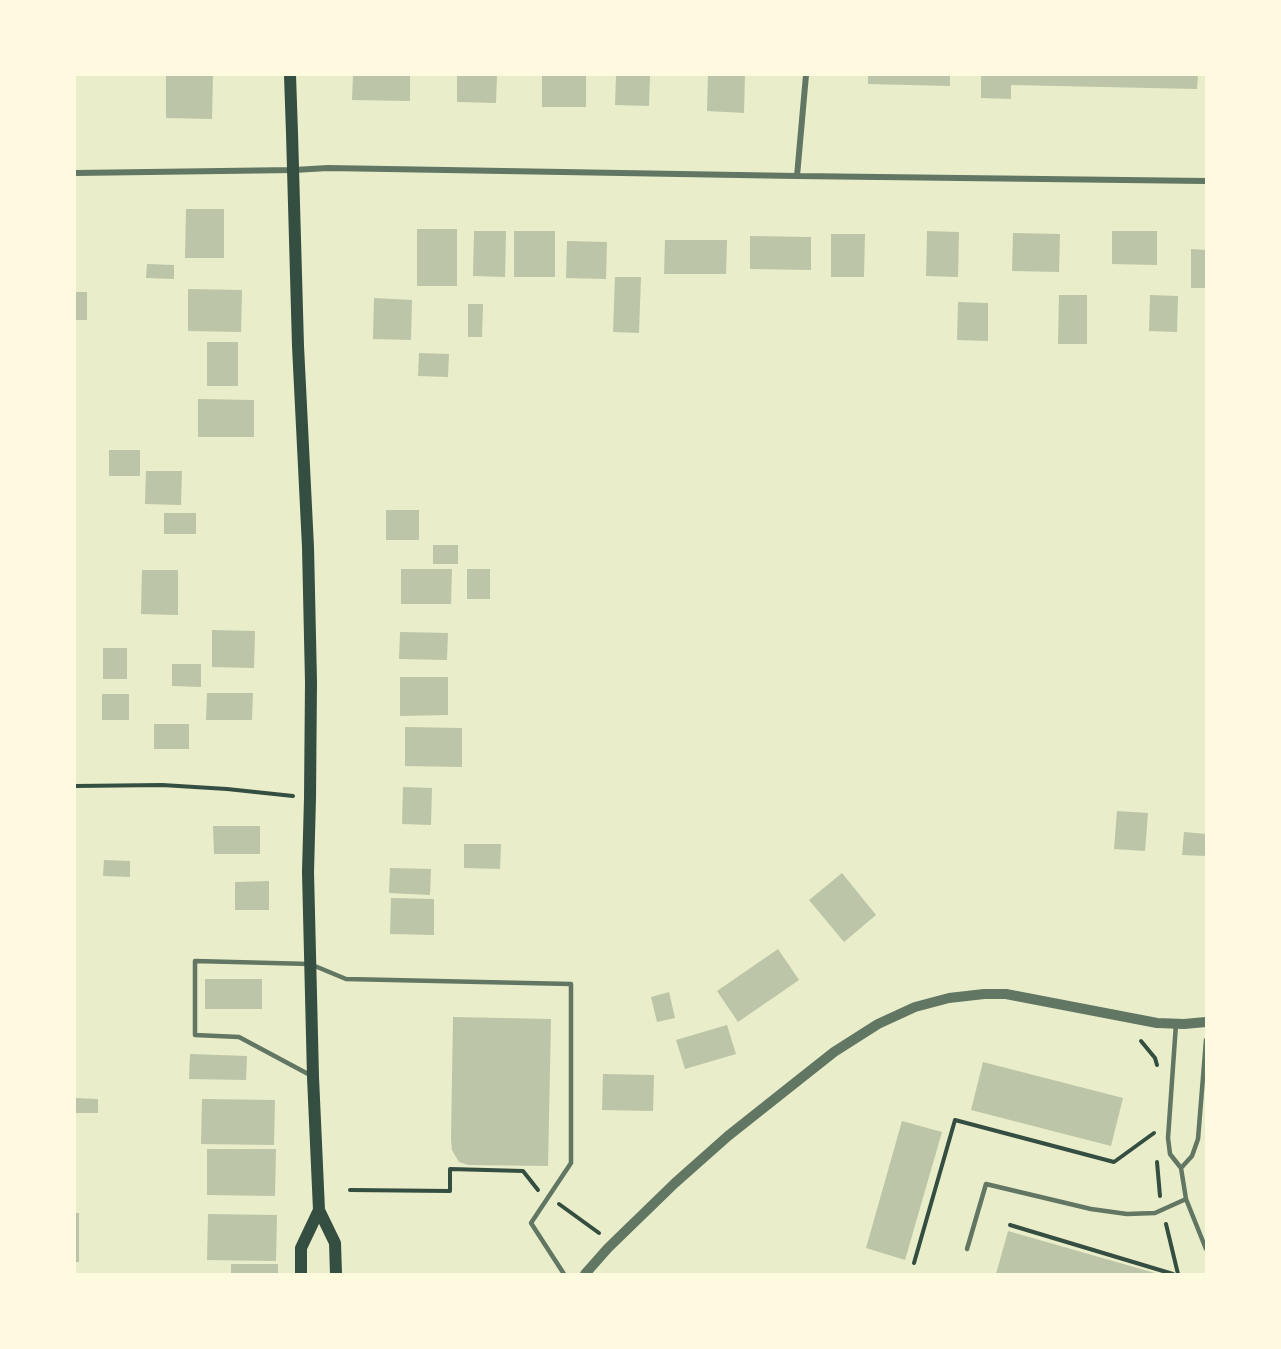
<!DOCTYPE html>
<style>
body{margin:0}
#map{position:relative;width:1281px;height:1349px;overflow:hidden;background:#e9edc9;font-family:"PT Sans Narrow",sans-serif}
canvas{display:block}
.frame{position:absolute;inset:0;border:76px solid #fefae0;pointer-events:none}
</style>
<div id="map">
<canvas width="1281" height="1349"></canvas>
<div class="frame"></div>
</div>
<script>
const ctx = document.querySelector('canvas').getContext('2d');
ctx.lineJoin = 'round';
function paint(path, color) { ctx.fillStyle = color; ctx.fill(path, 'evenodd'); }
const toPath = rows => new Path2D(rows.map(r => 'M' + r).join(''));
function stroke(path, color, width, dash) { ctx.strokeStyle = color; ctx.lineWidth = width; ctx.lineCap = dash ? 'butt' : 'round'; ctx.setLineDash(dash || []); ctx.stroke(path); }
const building = toPath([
 [166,75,213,75,212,119,166,118],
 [353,75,410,75,410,101,352,100],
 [457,75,497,75,496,103,457,102],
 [542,75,586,76,586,107,542,107],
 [708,75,745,75,744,113,707,111],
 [868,75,950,75,950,86,868,84],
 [981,75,1198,75,1197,89,1011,85,1011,99,981,98],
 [616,76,650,76,649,106,615,105],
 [186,209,224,209,224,258,185,258],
 [417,229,457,229,457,286,417,286],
 [474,231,506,231,505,277,473,276],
 [514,231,555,231,555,277,514,277],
 [927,231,959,232,958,277,926,276],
 [1112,231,1157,231,1157,265,1112,264],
 [1013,233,1060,234,1059,272,1012,271],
 [831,234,865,234,864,277,831,277],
 [750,236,811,237,811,270,750,269],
 [665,240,727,240,726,274,664,274],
 [567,241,607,242,606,279,566,278],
 [1191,249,1206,250,1206,288,1191,288],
 [147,264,174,265,174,279,146,278],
 [615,277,641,277,639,333,613,332],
 [188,289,242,290,241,332,188,331],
 [75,292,87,292,87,320,75,320],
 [1059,295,1087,295,1087,344,1058,344],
 [1150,295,1178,296,1177,332,1149,331],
 [374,298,412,300,411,340,373,339],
 [958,302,988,303,988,341,957,340],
 [468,304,483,304,482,337,468,337],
 [207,342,238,342,238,386,207,386],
 [419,353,449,354,448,377,418,376],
 [198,399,254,400,254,437,198,437],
 [109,450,140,450,140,476,109,476],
 [146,471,182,471,181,505,145,504],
 [386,510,419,510,419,540,386,540],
 [164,513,196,513,196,534,164,534],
 [433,545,458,545,458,564,433,564],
 [401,569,452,569,451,604,401,604],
 [467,569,490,569,490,599,467,599],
 [142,570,178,570,178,615,141,614],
 [212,630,255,631,254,668,212,667],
 [400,632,448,633,447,660,399,659],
 [103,648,127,648,127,679,103,679],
 [172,664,201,664,201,687,172,686],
 [400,677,448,677,448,715,400,716],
 [207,693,253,693,252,720,206,720],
 [102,694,129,694,129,720,102,720],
 [154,724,189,724,189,749,154,749],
 [405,727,462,728,462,767,405,766],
 [403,787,432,788,431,825,402,824],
 [1117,811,1148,813,1145,851,1114,849],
 [213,826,260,826,260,854,214,854],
 [1184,832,1206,834,1206,856,1182,855],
 [464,844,501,844,500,869,464,868],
 [104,860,130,861,130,877,103,876],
 [390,868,431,869,430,895,389,893],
 [842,873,876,915,844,942,809,900],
 [269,881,269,910,235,910,235,882],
 [391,898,434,899,434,935,390,934],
 [778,949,799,980,738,1022,717,991],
 [205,979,262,979,262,1009,205,1009],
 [669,992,675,1018,657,1022,651,997],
 [453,1017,551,1019,548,1166,468,1165,459,1162,452,1150,451,1139],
 [727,1025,736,1054,685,1069,676,1040],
 [190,1054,247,1056,246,1080,189,1079],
 [983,1062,1123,1098,1111,1146,971,1110],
 [603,1074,654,1075,653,1111,602,1110],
 [75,1098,98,1099,98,1113,75,1113],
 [202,1099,275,1100,274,1145,201,1144],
 [902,1121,942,1132,905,1260,866,1248],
 [207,1149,276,1149,275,1196,207,1195],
 [75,1213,79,1213,79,1262,75,1262],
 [208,1214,277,1215,276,1261,207,1260],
 [1008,1231,1155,1273,1155,1274,996,1274],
 [231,1264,278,1264,278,1274,231,1274]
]);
const path = toPath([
 [75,786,162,785,227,789,293,796],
 [1141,1041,1155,1058,1157,1065],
 [1157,1162,1160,1196],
 [350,1190,450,1191,450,1169,523,1171,538,1190],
 [559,1204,599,1233],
 [1166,1224,1178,1274],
 [1010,1225,1173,1274],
 [914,1263,955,1120,1114,1162,1154,1133]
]);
const service = toPath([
 [1176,1024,1168,1138,1170,1154,1181,1168,1186,1199,1206,1249],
 [310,1075,239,1037,195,1035,195,961,310,964,346,979,571,984,571,1163,531,1223,564,1274],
 [1181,1168,1192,1156,1198,1139,1206,1040],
 [967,1249,986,1184,1091,1209,1127,1214,1155,1213,1186,1199]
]);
const minor = toPath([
 [75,173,294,170,328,168,797,176,1206,181],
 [797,176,806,75]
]);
const tertiary = toPath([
 [585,1274,608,1248,675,1183,728,1136,786,1090,834,1052,878,1024,915,1007,949,998,984,994,1006,994,1157,1023,1184,1024,1206,1022]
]);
const secondary = toPath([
 [290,75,292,133,298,346,308,547,311,682,310,798,308,872,313,1077,319,1210,335,1243,336,1274],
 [301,1274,301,1248,319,1210]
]);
paint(building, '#bcc5a7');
stroke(path, '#344e41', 4);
stroke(service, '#617663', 4.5);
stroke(minor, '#617663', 6);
stroke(tertiary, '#617663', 10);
stroke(secondary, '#344e41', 12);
</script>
